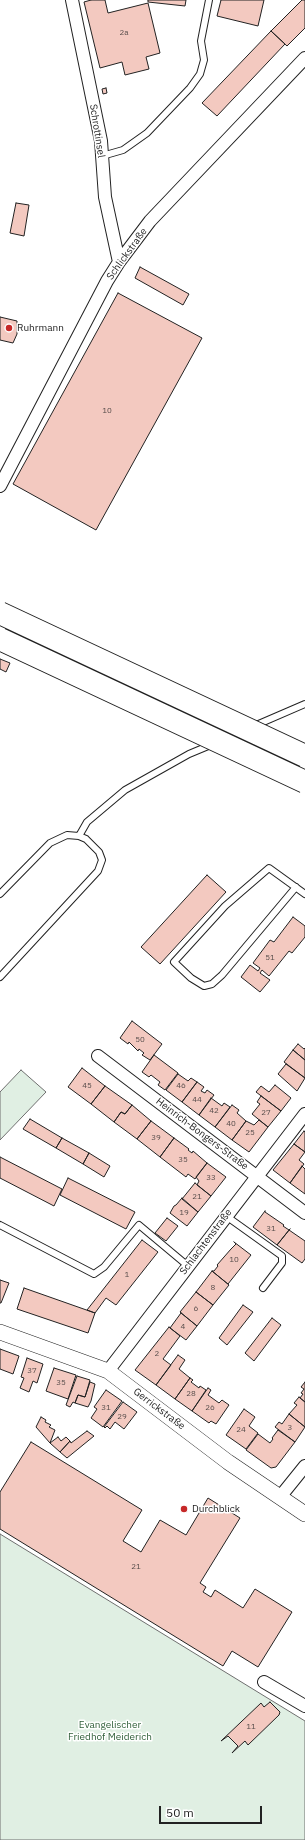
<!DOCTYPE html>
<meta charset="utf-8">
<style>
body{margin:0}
#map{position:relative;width:305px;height:1840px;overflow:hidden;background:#fff;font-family:"IBM Plex Sans",sans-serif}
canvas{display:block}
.scale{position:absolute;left:159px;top:1806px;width:103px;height:18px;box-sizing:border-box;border:2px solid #222;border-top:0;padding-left:5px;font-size:12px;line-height:14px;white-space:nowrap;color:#222;-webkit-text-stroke:3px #fff;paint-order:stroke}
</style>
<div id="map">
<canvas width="305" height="1840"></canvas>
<div class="scale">50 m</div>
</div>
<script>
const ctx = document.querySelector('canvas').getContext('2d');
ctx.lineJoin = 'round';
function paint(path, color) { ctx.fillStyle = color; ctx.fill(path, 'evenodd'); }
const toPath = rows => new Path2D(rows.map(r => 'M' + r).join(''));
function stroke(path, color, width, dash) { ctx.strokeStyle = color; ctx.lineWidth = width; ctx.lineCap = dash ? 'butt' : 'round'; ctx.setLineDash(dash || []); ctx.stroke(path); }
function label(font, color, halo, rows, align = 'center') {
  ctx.font = font + ' "IBM Plex Sans",sans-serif'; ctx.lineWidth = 3; ctx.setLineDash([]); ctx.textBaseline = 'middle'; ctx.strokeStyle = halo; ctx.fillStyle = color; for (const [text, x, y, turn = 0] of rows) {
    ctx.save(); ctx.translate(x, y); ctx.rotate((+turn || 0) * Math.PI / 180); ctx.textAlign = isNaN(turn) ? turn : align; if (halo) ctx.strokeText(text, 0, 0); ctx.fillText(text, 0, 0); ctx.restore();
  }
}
const green = toPath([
 [21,1070,46,1092,0,1140,0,1092,21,1070],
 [0,1534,305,1721,305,1840,0,1840,0,1534]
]);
const building = toPath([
 [91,0,105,0,108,13,148,3,160,53,146,57,149,69,125,75,122,62,100,68,84,2,91,0],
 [148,0,186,0,185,6,148,2,148,0],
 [221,0,264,0,258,26,217,16,221,0],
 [302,0,305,0,305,28,287,46,271,31,302,0],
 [271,31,285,44,217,116,202,103,271,31],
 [106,88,107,93,103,94,102,89,106,88],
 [16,203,29,205,24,236,10,233,16,203],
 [140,267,189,294,183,305,135,278,140,267],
 [118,293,202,338,96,530,13,484,118,293],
 [0,317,17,321,17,334,13,343,0,340,0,317],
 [0,659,10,663,6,672,0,669,0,659],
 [207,875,226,892,160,964,141,947,207,875],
 [293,917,305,926,305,937,292,953,289,951,269,976,262,970,260,973,270,980,260,992,241,977,250,965,258,971,260,968,253,963,270,940,274,942,293,917],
 [132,1021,162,1044,150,1060,142,1055,144,1053,139,1049,138,1051,129,1042,128,1044,120,1038,132,1021],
 [298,1044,304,1049,305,1048,305,1060,293,1050,298,1044],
 [293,1050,305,1060,305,1078,284,1062,293,1050],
 [154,1055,178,1073,165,1090,158,1085,160,1082,151,1075,149,1077,142,1072,154,1055],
 [286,1064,305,1078,297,1091,278,1074,286,1064],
 [82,1068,105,1086,91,1104,68,1087,82,1068],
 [178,1074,188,1081,191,1078,197,1082,182,1102,166,1090,178,1074],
 [197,1082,204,1087,201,1091,205,1093,207,1090,214,1095,199,1115,182,1102,197,1082],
 [275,1085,291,1098,281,1111,256,1092,261,1086,269,1092,275,1085],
 [105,1086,132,1105,125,1114,121,1112,114,1122,91,1104,105,1086],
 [261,1096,281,1111,268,1127,252,1114,260,1104,257,1102,261,1096],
 [211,1098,222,1106,224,1103,230,1107,215,1127,199,1115,211,1098],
 [132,1105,151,1121,137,1139,114,1122,121,1112,125,1114,132,1105],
 [232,1105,239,1110,237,1113,246,1121,232,1140,215,1127,232,1105],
 [30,1119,62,1138,56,1148,23,1129,30,1119],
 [259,1120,268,1127,249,1152,232,1140,246,1121,254,1125,259,1120],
 [151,1121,174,1138,160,1157,137,1139,151,1121],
 [304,1131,305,1132,305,1152,294,1144,304,1131],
 [62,1138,89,1153,83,1164,56,1148,62,1138],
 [174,1138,189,1149,188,1150,192,1153,193,1151,207,1163,195,1179,188,1174,186,1177,160,1157,174,1138],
 [294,1144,305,1152,299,1160,304,1164,290,1183,273,1170,294,1144],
 [89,1153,110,1166,104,1177,83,1164,89,1153],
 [0,1157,62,1189,54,1206,0,1178,0,1157],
 [207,1163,226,1177,211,1196,197,1185,199,1181,196,1177,207,1163],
 [302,1166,305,1169,305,1194,290,1183,302,1166],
 [68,1178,135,1212,126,1229,60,1195,68,1178],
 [195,1183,211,1196,198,1212,182,1199,195,1183],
 [182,1198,198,1212,187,1226,170,1213,174,1206,176,1205,182,1198],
 [265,1211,265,1212,284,1225,283,1226,289,1230,277,1245,253,1227,265,1211],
 [167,1218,178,1226,166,1241,155,1233,167,1218],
 [290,1229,289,1230,305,1241,305,1259,302,1263,277,1245,290,1229],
 [142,1240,158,1252,116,1305,106,1298,95,1313,87,1310,142,1240],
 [234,1242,251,1255,228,1284,212,1271,214,1271,218,1266,217,1265,231,1249,236,1244,234,1242],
 [212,1271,229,1285,213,1305,196,1292,212,1271],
 [0,1280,9,1283,1,1303,0,1303,0,1280],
 [24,1288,95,1313,88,1333,17,1309,24,1288],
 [196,1292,213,1305,197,1326,180,1312,196,1292],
 [243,1305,253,1312,227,1345,219,1338,243,1305],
 [181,1313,197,1326,186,1340,170,1328,181,1313],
 [272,1318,281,1325,254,1361,245,1353,272,1318],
 [169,1327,180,1336,163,1359,171,1365,156,1385,135,1370,169,1327],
 [0,1349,19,1356,13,1374,0,1369,0,1349],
 [178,1355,185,1360,179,1369,190,1378,175,1399,156,1385,178,1355],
 [27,1358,43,1364,37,1383,33,1381,29,1392,20,1388,24,1378,21,1377,27,1358],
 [54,1368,76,1375,68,1399,46,1391,54,1368],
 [77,1376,90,1380,85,1397,78,1395,75,1403,73,1402,70,1407,66,1405,77,1376],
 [190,1378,193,1380,191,1382,199,1388,200,1386,206,1390,192,1411,175,1399,190,1378],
 [90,1382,95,1384,91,1401,88,1407,75,1403,78,1395,85,1397,90,1382],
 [305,1382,305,1402,300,1398,303,1394,301,1393,304,1389,301,1387,305,1382],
 [208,1388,211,1390,208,1395,219,1403,222,1400,229,1405,216,1424,211,1421,209,1423,192,1411,208,1388],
 [106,1390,122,1401,103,1427,91,1418,97,1409,94,1407,106,1390],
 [299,1397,305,1402,305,1427,289,1414,297,1405,294,1403,299,1397],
 [123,1402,137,1412,124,1429,115,1422,110,1429,107,1426,105,1428,104,1427,123,1402],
 [244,1409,255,1417,249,1426,258,1433,246,1449,226,1435,244,1409],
 [289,1414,305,1427,295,1442,275,1427,279,1422,282,1424,289,1414],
 [41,1417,46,1420,45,1422,51,1425,49,1427,55,1430,50,1443,36,1427,41,1417],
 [278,1430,295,1442,276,1467,271,1468,246,1450,258,1434,270,1443,273,1439,272,1438,278,1430],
 [87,1431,94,1436,67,1458,60,1452,70,1441,71,1443,87,1431],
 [58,1437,61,1441,66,1437,70,1441,60,1452,50,1443,58,1437],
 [31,1442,142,1510,123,1541,141,1552,160,1520,186,1535,208,1498,240,1518,200,1583,206,1587,203,1592,211,1597,215,1590,243,1608,255,1589,292,1612,258,1667,232,1651,223,1666,0,1529,0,1492,31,1442],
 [270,1702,280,1712,279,1715,248,1745,245,1741,232,1753,238,1746,228,1736,221,1741,261,1703,264,1707,270,1702]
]);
const service = toPath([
 [102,156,123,150,147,133,190,88,200,74,204,60,201,41,209,0],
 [254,726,305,704],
 [79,836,87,822,125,790,189,754,213,744],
 [296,887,222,975,212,984,204,986,191,978,174,962,225,906,269,868,305,894],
 [0,894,50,843,67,835,79,836,86,839,99,852,102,860,98,871,0,977],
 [226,1216,282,1256,282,1263,263,1288],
 [0,1225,94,1274,104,1267,139,1225,188,1266]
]);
const minor = toPath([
 [72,0,101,141,105,197,119,262],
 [0,486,107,281,119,262,150,221,305,58],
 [98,1056,305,1213],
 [108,1371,305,1114],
 [280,1497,305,1466],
 [264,1682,305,1706]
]);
const tertiary = toPath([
 [0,1332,108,1371,228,1462,305,1514]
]);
const motorwayBridge = toPath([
 [0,613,305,756],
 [0,639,305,782]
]);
const markers = [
 [9,328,4,"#c62828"],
 [184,1509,4,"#c62828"]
];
const numberNames = [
 ["2a",124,33],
 ["10",107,411],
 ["51",270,958],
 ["50",140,1040],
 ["45",87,1086],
 ["46",181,1086],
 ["44",197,1100],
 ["42",214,1111],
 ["27",266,1113],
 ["40",231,1124],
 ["25",250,1133],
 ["39",156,1138],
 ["35",183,1160],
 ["33",211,1178],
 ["21",197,1197],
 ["19",184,1213],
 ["31",271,1229],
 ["10",234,1260],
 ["1",127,1275],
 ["8",213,1288],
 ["6",196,1309],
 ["4",183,1327],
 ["2",157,1354],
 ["37",32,1371],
 ["35",61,1383],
 ["28",191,1394],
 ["31",106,1408],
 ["26",210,1408],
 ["29",122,1417],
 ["3",290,1428],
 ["24",241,1430],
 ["21",136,1567],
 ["11",251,1727]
];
const streetNames = [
 ["Schrottinsel",97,131,81],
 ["Schlickstraße",127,254,-54],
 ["Heinrich-Bongers-Straße",202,1134,37],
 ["Schlachtenstraße",206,1242,-53],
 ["Gerrickstraße",159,1409,37]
];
const poiNames = [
 ["Ruhrmann",17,328],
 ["Durchblick",192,1509]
];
const parkNames = [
 ["Evangelischer",110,1725],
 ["Friedhof Meiderich",110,1737]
];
paint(green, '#e0efe3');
stroke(green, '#6f6f6f', 1);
paint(building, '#f3c9c0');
stroke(building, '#222', 1);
stroke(service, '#222', 8);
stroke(minor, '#222', 14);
stroke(tertiary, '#222', 16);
stroke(service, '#fff', 6);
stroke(minor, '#fff', 12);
stroke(tertiary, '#fff', 15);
stroke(motorwayBridge, '#222', 24, []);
stroke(motorwayBridge, '#fff', 22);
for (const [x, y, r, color] of markers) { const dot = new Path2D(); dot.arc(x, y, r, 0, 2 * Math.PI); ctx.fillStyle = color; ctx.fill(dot); stroke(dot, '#fff', 1.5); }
label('8px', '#564c4a', null, numberNames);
label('10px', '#222', '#fff', streetNames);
label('10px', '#222', '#fff', poiNames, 'left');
label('10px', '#2f5e38', '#fff', parkNames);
</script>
